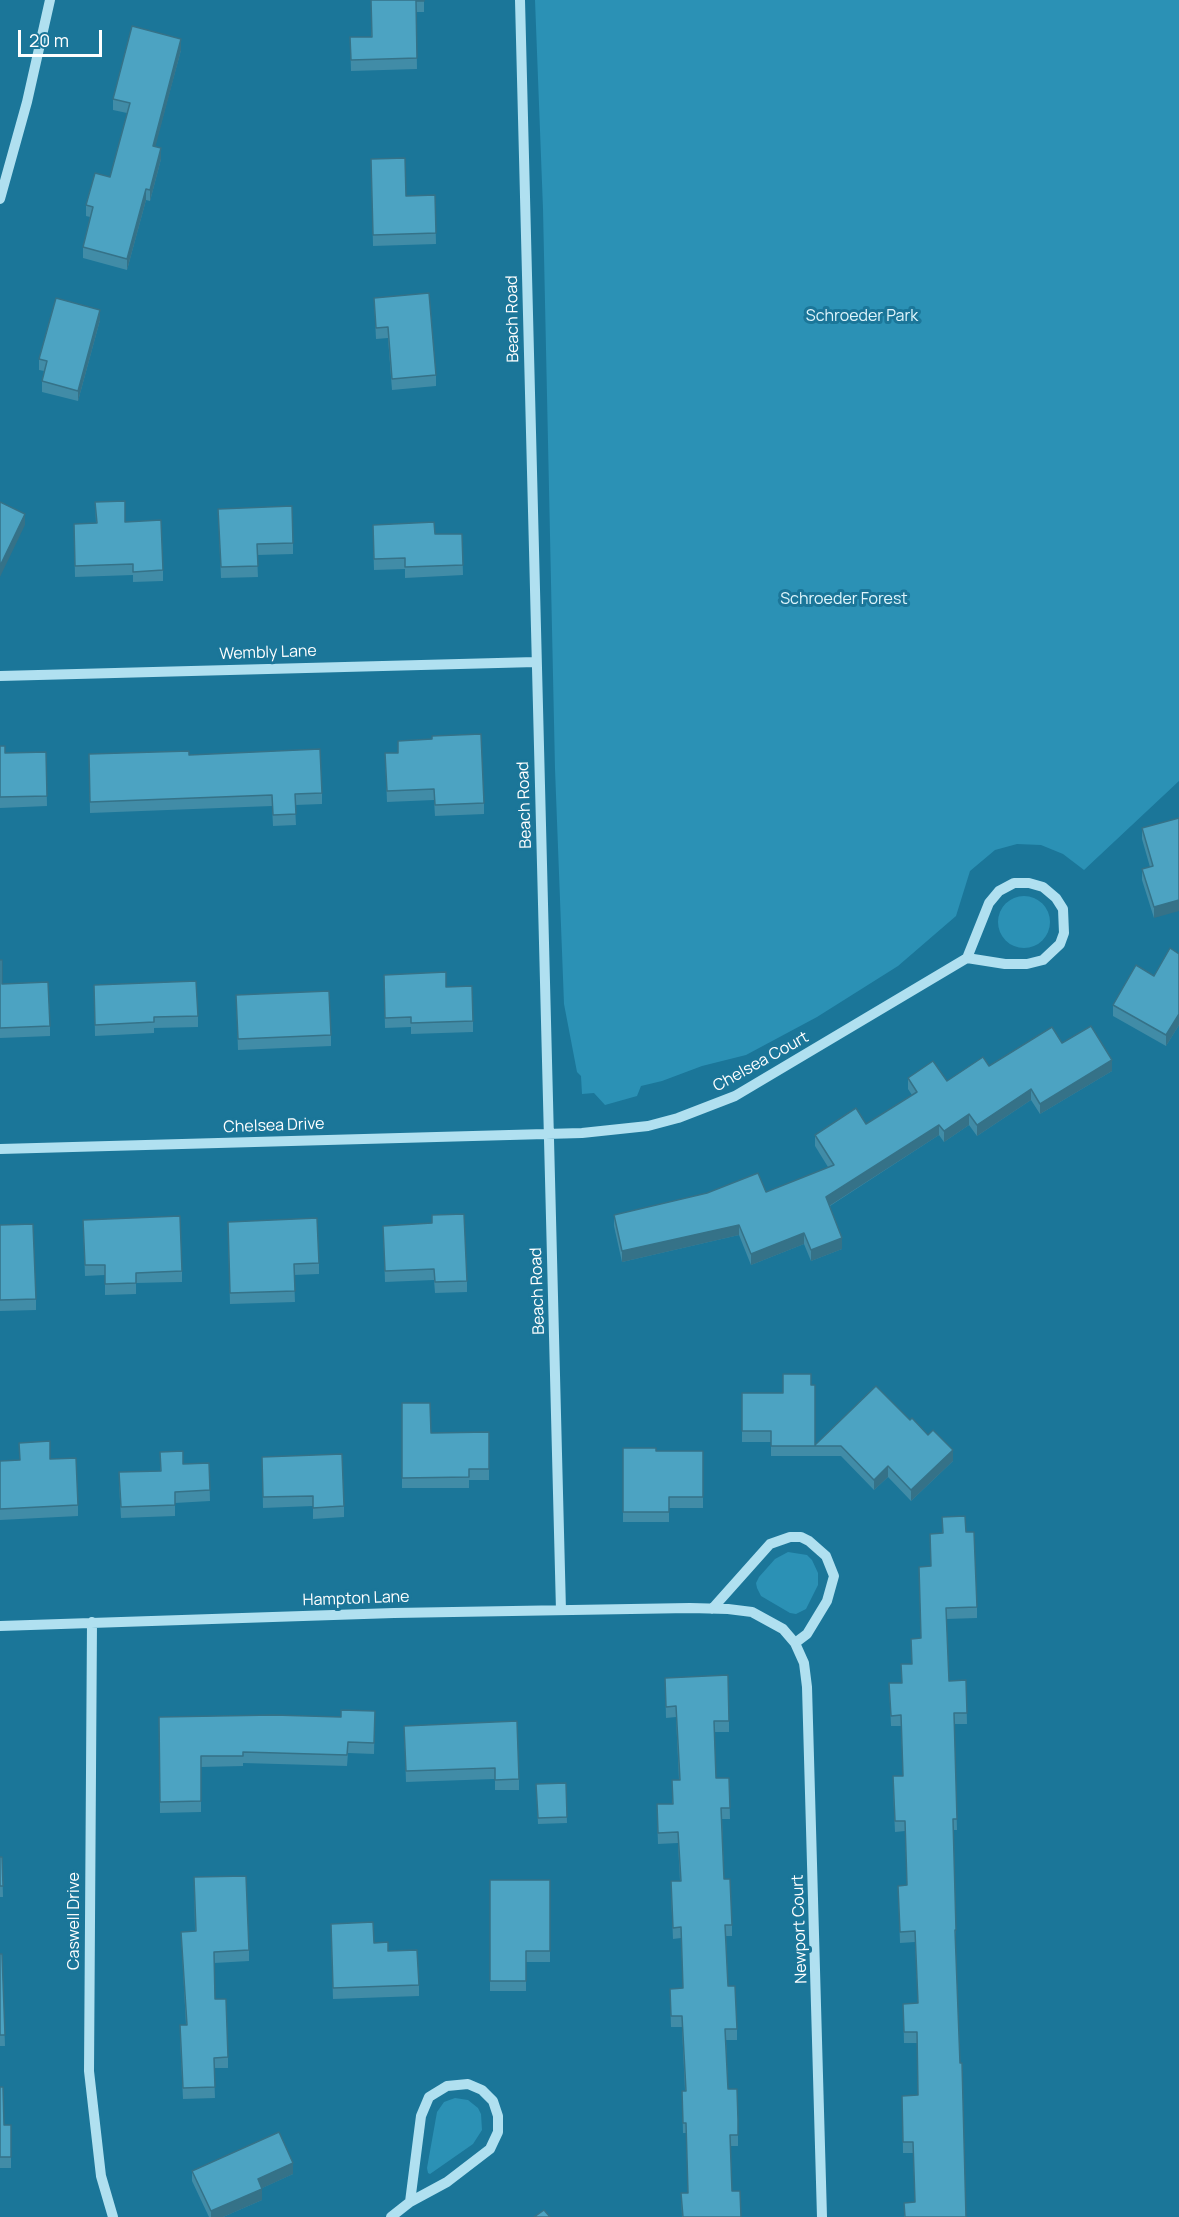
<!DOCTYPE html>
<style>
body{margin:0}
#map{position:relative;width:1179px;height:2217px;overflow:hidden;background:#1b7699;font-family:Manrope,sans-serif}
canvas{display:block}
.scale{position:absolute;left:18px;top:30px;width:84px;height:27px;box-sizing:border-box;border:3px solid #fff;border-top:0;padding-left:8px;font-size:18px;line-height:21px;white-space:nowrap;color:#fff;-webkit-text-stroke:4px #1b7699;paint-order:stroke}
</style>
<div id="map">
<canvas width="1179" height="2217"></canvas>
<div class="scale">20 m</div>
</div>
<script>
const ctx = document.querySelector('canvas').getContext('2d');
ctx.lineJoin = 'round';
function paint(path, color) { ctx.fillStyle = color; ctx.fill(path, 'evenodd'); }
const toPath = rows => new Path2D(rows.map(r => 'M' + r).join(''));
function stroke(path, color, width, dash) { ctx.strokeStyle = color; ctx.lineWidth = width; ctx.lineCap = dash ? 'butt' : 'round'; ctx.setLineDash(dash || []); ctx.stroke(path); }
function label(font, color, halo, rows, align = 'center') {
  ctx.font = font + ' Manrope,sans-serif'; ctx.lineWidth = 6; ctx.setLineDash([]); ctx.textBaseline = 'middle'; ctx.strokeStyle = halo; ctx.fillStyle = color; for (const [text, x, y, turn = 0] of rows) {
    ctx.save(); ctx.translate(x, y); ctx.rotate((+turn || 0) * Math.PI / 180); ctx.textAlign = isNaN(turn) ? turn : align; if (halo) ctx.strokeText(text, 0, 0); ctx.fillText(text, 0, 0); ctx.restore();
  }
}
const green = toPath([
 [535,0,1179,0,1179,781,1084,870,1063,854,1041,845,1017,844,995,850,970,871,956,916,898,966,817,1017,746,1055,702,1066,662,1081,641,1086,637,1096,605,1105,594,1093,582,1094,581,1076,577,1072,564,1004,555,769,543,209],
 '998 922a26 26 0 1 1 52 0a26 26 0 1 1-52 0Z',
 [788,1552,807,1555,812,1560,818,1573,818,1585,806,1609,796,1614,790,1613,761,1596,757,1588,756,1583,759,1577,775,1559],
 [455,2098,468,2100,478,2108,481,2114,482,2130,473,2144,430,2174,428,2173,427,2168,437,2112,444,2102]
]);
const minor = toPath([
 [520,0,561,1610],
 [0,199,27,102,50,0],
 [0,676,536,662],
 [0,1149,582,1133,648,1126,678,1118,735,1096,967,958,989,903,999,891,1014,883,1029,883,1043,887,1056,898,1063,909,1064,933,1060,944,1043,960,1027,964,1005,964,967,958],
 [712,1609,770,1544,790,1537,801,1537,809,1541,826,1556,834,1576,827,1601,807,1634,795,1643],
 [92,1622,89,2071,101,2176,113,2217],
 [0,1626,394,1613,690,1608,728,1609,752,1612,783,1629,795,1643,804,1663,807,1687,822,2217],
 [391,2217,410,2202,447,2182,490,2149,498,2132,498,2116,493,2101,482,2090,468,2084,447,2086,429,2097,421,2116,410,2202]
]);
const wall = toPath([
 [371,0,424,0,424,12,416,12,417,69,351,71,350,37,371,37],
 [181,50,155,146,161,159,150,201,146,200,127,270,83,258,83,247,90,217,86,216,86,205,110,177,127,113,113,110,113,99],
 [371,159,406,196,435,195,436,244,373,246],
 [374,298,436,375,436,386,392,390,388,338,376,339],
 [100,320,78,401,42,392,42,381,44,371,39,370,39,359],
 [95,502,125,522,163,570,163,581,133,582,133,575,75,577,74,534,96,523],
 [218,509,293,543,293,554,257,555,258,577,221,578],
 [462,534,463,575,405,578,405,569,374,570,373,535],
 [0,746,5,753,46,752,47,806,0,808],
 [385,753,484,803,484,814,435,816,434,800,387,802],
 [89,754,189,755,322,793,322,804,295,805,296,825,273,826,272,806,90,813],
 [1179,818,1154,918,1142,880,1142,869,1150,867,1142,839,1142,828],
 [1179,954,1179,1025,1166,1046,1113,1016,1113,1005,1154,976],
 [0,960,2,984,50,1026,50,1036,0,1038],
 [94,985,198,1016,198,1027,154,1028,154,1033,95,1036],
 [384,986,473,1021,473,1032,411,1034,411,1027,385,1028],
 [236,995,331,1035,331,1046,238,1050],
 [1062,1043,1112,1071,1040,1114,1031,1100,977,1136,969,1125,944,1142,939,1135,830,1206,842,1249,811,1261,804,1244,751,1265,739,1235,622,1262,614,1226,614,1215,766,1192,828,1167,815,1146,815,1135,866,1124,912,1095,908,1089,908,1078,947,1081,989,1066],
 [83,1220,182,1271,182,1282,136,1283,136,1294,105,1295,105,1275,85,1276],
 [0,1225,36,1299,36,1310,0,1311],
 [383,1226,467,1281,467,1292,435,1293,434,1280,385,1282],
 [228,1233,319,1263,319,1274,294,1275,295,1302,230,1304],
 [811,1385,815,1445,910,1420,953,1461,911,1501,888,1477,874,1490,841,1456,771,1456,771,1442,742,1442,742,1393,783,1393],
 [402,1403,431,1433,489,1432,489,1480,469,1480,469,1488,402,1488],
 [623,1448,656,1451,703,1451,703,1508,669,1508,669,1522,623,1522],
 [160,1452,183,1464,209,1463,210,1501,175,1503,175,1516,121,1518,119,1483,160,1471],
 [262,1457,344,1506,344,1517,313,1519,313,1506,263,1508],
 [50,1459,78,1505,78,1516,0,1520,0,1461],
 [942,1517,966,1532,977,1607,977,1618,946,1619,949,1681,966,1680,967,1724,954,1724,957,1830,953,1830,956,1930,956,1941,955,1941,966,2217,904,2217,904,2203,915,2202,913,2153,903,2153,902,2096,918,2095,917,2043,904,2043,903,2004,918,2003,915,1942,900,1943,898,1886,907,1886,905,1831,895,1832,893,1787,903,1776,901,1726,891,1726,889,1683,901,1683,912,1664,921,1638,931,1566,942,1533],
 [665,1678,729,1721,729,1732,714,1732,716,1778,729,1778,730,1819,722,1819,724,1879,732,1925,732,1936,726,1936,728,1986,737,2029,737,2040,726,2040,728,2089,738,2120,738,2146,730,2146,732,2191,741,2217,682,2217,681,2193,688,2193,686,2133,683,2133,682,2091,685,2091,682,2027,671,2027,670,1999,683,1988,681,1938,673,1939,671,1892,680,1881,678,1843,658,1844,657,1815,657,1804,672,1804,672,1780,679,1780,676,1717,666,1718],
 [375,1711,374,1754,348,1753,347,1766,243,1763,243,1766,201,1767,201,1812,160,1813,159,1717,341,1717],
 [404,1726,519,1779,519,1790,495,1790,495,1779,406,1782],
 [566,1783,567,1823,538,1824,536,1784],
 [0,1857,2,1857,3,1897,0,1897],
 [194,1877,249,1950,249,1961,214,1963,215,1999,228,2057,228,2068,214,2068,215,2098,183,2099,180,2036,186,2025,181,1932,195,1931],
 [490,1880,550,1880,550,1962,526,1962,526,1991,490,1991],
 [331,1935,374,1943,388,1951,419,1985,419,1996,333,1999],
 [0,1954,2,1954,5,2046,0,2046],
 [0,2087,4,2125,11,2125,11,2168,0,2168],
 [192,2171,293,2174,262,2188,262,2200,223,2217,209,2217,192,2181]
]);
const shadedWall = toPath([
 [181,39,181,50,153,156,153,146],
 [161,148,161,159,150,201,150,190],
 [146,189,146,200,127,270,127,259],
 [100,310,100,320,78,401,78,391],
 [25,514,25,525,0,577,0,566],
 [1179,900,1179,911,1154,918,1154,907],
 [1179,1014,1179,1025,1166,1046,1166,1035],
 [1112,1060,1112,1071,1040,1114,1040,1104],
 [1031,1089,1031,1100,977,1136,977,1125],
 [969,1114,969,1125,944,1142,944,1131],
 [939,1125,939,1135,826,1208,826,1197],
 [739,1225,739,1235,622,1262,622,1251],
 [804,1233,804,1244,751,1265,751,1254],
 [842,1238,842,1249,811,1261,811,1250],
 [953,1450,953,1461,911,1501,911,1490],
 [888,1466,888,1477,874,1490,874,1480],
 [293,2163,293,2174,258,2190,258,2179],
 [262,2189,262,2200,223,2217,211,2217,211,2211]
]);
const building = toPath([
 [371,0,424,0,424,1,416,1,417,58,351,60,350,37,372,37,371,0],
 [132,26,181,39,153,146,161,148,150,190,146,189,127,259,83,247,93,207,86,205,95,173,110,177,130,103,113,99,132,26],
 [405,158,406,196,435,195,436,233,373,235,371,159,405,158],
 [429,293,436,375,392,379,388,327,376,328,374,298,429,293],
 [56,298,100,310,78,391,42,381,47,361,39,359,56,298],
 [125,501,125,522,161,520,163,570,133,572,133,564,75,566,74,524,97,523,95,502,125,501],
 [0,502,25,514,0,566,0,502],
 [292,506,293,543,257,544,258,566,221,567,218,509,292,506],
 [434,522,435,534,462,534,463,565,405,567,405,558,374,559,373,525,434,522],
 [481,734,484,803,435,805,434,789,387,791,385,753,398,753,398,741,432,739,432,736,481,734],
 [0,746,5,746,5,753,46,752,47,796,0,797,0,746],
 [320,749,322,793,295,794,296,814,273,815,272,795,90,802,89,754,189,751,189,755,320,749],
 [1179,818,1179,900,1154,907,1142,869,1153,866,1142,828,1179,818],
 [1170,948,1179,954,1179,1014,1166,1035,1113,1005,1136,965,1154,976,1170,948],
 [0,960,2,960,2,984,48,982,50,1026,0,1028,0,960],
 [446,972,446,987,472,986,473,1021,411,1023,411,1017,385,1018,384,975,446,972],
 [196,981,198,1016,154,1017,154,1022,95,1025,94,985,196,981],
 [329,991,331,1035,238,1039,236,995,329,991],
 [1091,1026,1112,1060,1040,1104,1031,1089,977,1125,969,1114,944,1131,939,1125,826,1197,842,1238,811,1250,804,1233,751,1254,739,1225,622,1251,614,1215,707,1193,758,1173,766,1192,834,1165,815,1135,856,1108,866,1124,917,1092,908,1078,933,1061,947,1081,983,1057,989,1066,1052,1027,1062,1043,1091,1026],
 [464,1214,467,1281,435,1282,434,1269,385,1271,383,1226,432,1223,432,1215,464,1214],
 [180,1216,182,1271,136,1273,136,1283,105,1284,105,1265,85,1265,83,1220,180,1216],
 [317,1218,319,1263,294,1264,295,1291,230,1293,228,1222,317,1218],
 [33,1224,36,1299,0,1300,0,1225,33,1224],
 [783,1374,811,1374,811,1385,815,1385,815,1445,876,1386,910,1420,912,1418,928,1435,933,1430,953,1450,911,1490,888,1466,874,1480,841,1446,771,1446,771,1431,742,1431,742,1393,783,1393,783,1374],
 [402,1403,430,1403,431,1433,489,1432,489,1469,469,1469,469,1477,402,1478,402,1403],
 [50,1441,50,1459,76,1458,78,1505,0,1509,0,1461,20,1460,19,1443,50,1441],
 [623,1448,656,1448,656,1451,703,1451,703,1497,669,1497,669,1512,623,1512,623,1448],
 [183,1451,183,1464,209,1463,210,1490,175,1492,175,1505,121,1507,119,1472,161,1471,160,1452,183,1451],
 [342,1454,344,1506,313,1508,313,1496,263,1497,262,1457,342,1454],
 [965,1516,966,1532,974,1532,977,1607,946,1608,949,1681,966,1680,967,1713,954,1713,957,1819,953,1819,956,1930,955,1930,960,2063,962,2063,966,2217,905,2217,904,2203,915,2202,913,2142,903,2142,902,2096,918,2095,917,2032,904,2032,903,2004,918,2003,915,1931,900,1932,898,1886,907,1885,905,1821,895,1821,893,1776,903,1776,901,1715,891,1716,889,1683,902,1683,901,1664,912,1664,911,1639,921,1638,919,1567,931,1566,930,1534,943,1533,942,1517,965,1516],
 [728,1675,729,1721,714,1721,716,1778,729,1778,730,1808,721,1808,724,1879,730,1879,732,1925,725,1925,728,1986,735,1986,737,2029,725,2029,728,2089,737,2089,738,2120,738,2135,730,2135,732,2191,740,2191,741,2217,683,2217,681,2193,688,2193,686,2123,683,2123,682,2091,686,2091,682,2016,671,2016,670,1989,683,1988,681,1927,673,1928,671,1881,681,1881,678,1832,658,1833,657,1804,673,1804,672,1780,680,1780,676,1706,666,1707,665,1678,728,1675],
 [341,1710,375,1711,374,1743,348,1742,347,1755,243,1752,243,1756,201,1756,201,1801,160,1802,159,1717,274,1715,341,1717,341,1710],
 [517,1721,519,1779,495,1780,495,1768,406,1771,404,1726,517,1721],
 [566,1783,567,1817,538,1818,536,1784,566,1783],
 [0,1857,2,1857,3,1886,0,1886,0,1857],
 [246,1876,249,1950,214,1952,215,1999,226,1999,228,2057,214,2058,215,2087,183,2088,180,2025,187,2025,181,1932,196,1931,194,1877,246,1876],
 [490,1880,550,1880,550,1951,526,1951,526,1981,490,1981,490,1880],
 [373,1922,374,1943,388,1942,388,1951,417,1950,419,1985,333,1988,331,1924,373,1922],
 [0,1954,2,1954,5,2035,0,2035,0,1954],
 [0,2087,3,2087,4,2125,11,2125,11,2157,0,2157,0,2087],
 [279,2132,293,2163,258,2179,262,2189,211,2211,192,2171,279,2132],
 [544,2210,550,2217,534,2217,544,2210]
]);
const parkNames = [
 ["Schroeder Park",862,317],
 ["Schroeder Forest",844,600]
];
const streetNames = [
 ["Beach Road",513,319,-91],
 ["Wembly Lane",268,653,-2],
 ["Beach Road",525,805,-92],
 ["Chelsea Court",761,1062,-29],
 ["Chelsea Drive",274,1126,-2],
 ["Beach Road",538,1291,-92],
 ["Hampton Lane",356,1599,-2],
 ["Caswell Drive",75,1921,-90],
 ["Newport Court",800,1929,-92]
];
paint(green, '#2b91b5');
stroke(minor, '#b0e0f0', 10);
paint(wall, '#418ca7');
paint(shadedWall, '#357288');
paint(building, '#4ca3c2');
stroke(building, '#357288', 1.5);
label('16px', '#dff5fc', '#1b7699', parkNames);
label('16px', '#fff', '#1b7699', streetNames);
</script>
